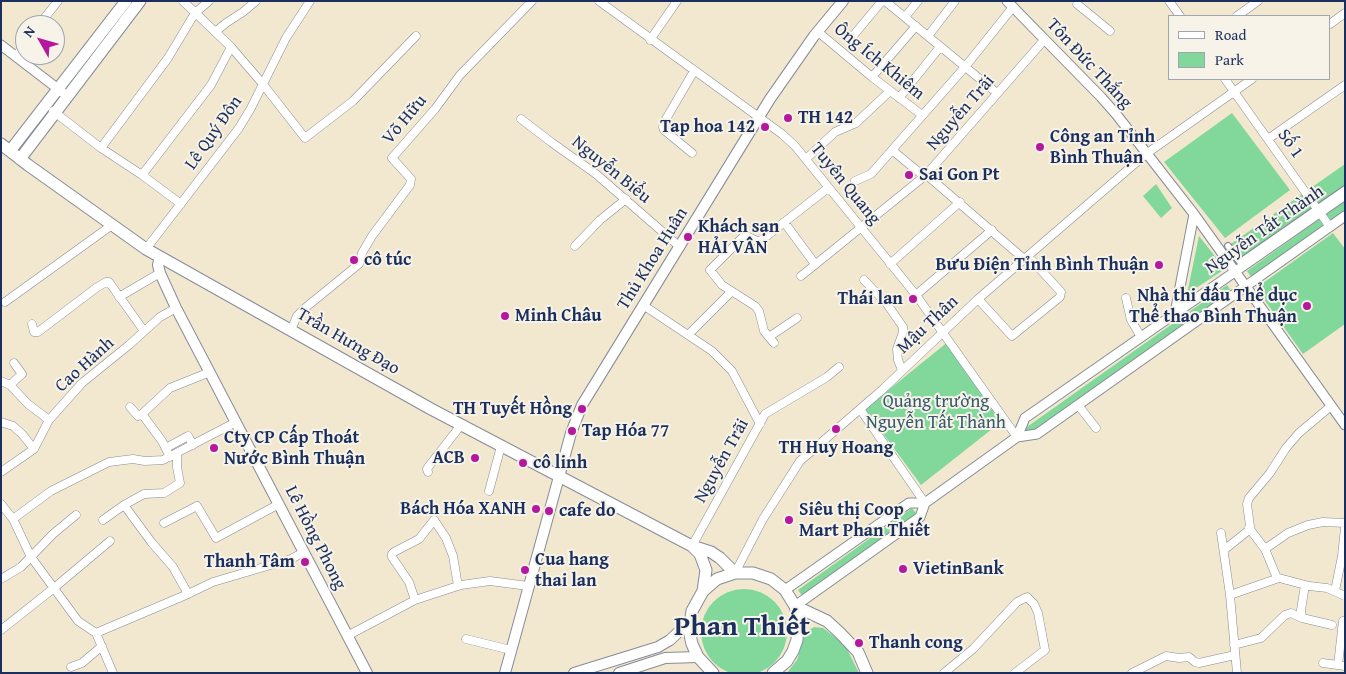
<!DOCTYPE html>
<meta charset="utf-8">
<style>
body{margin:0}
#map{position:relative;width:1346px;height:674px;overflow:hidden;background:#f2e8d0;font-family:"Gentium Book Plus",serif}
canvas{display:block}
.frame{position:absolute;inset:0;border:2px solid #1b2f5e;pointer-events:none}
.legend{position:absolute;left:1168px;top:15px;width:162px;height:65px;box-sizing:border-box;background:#f7f3e8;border:1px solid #9fa5b1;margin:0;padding:6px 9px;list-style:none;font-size:15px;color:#1b2f5e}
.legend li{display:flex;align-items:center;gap:10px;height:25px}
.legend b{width:25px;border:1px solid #9fa5b1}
.north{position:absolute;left:15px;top:15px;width:50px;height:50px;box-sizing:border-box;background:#f7f3e8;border:1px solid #9fa5b1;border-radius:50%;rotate:308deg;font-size:14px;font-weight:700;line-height:20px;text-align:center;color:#1b2f5e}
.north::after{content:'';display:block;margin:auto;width:18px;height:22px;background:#b5179e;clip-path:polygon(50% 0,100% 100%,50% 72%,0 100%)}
</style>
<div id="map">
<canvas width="1346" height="674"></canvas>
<div class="frame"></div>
<ul class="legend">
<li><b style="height:6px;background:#fff"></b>Road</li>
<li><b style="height:14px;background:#82d79b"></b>Park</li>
</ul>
<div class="north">N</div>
</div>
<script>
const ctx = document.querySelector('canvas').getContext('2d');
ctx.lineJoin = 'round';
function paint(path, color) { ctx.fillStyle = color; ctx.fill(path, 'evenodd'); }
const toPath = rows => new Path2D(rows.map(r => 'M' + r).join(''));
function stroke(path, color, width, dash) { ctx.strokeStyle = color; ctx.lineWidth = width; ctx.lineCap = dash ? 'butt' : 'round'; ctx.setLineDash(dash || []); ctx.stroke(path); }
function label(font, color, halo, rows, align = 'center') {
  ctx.font = font + ' "Gentium Book Plus",serif'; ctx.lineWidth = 4; ctx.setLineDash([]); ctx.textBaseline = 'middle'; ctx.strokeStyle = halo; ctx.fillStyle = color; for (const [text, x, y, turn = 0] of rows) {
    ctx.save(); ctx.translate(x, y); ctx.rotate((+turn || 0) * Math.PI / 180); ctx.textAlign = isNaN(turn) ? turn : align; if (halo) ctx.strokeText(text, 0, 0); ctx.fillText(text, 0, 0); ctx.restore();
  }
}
const green = toPath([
 [1232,113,1290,190,1225,238,1164,162],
 [1345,164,1345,189,1240,262,1228,246],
 [1156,184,1172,208,1161,218,1143,196],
 [1345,201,1345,212,1252,278,1247,271],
 [1333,233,1345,249,1345,324,1303,354,1256,288],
 [1199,236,1225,269,1187,294],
 [1227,285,1232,292,1030,436,1024,429],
 [949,341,1006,418,921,485,865,409],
 [912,508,919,517,803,597,798,590],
 '701 632a43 43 0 1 1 86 0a43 43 0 1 1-86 0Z',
 [814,627,823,628,840,641,847,649,859,673,787,673,797,660,805,633]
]);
const pedestrian = toPath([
 [1228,246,1240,262,1345,189]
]);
const minor = toPath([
 [183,1,231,47,262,83,305,138,353,101,416,36],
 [599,1,782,134,795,146,916,295,1017,437],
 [885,1,997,93],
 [1169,1,1180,16],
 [1077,4,1110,31],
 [1237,16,1258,1],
 [905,17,918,1],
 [1330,24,1345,13],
 [39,25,58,1],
 [817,31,872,77,922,115],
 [215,32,226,23,243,12,256,1],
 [853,36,882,1],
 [928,36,955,1],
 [650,40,677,1],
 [16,56,25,44],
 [872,77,916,26],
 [1225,79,1330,227],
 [899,98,940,47],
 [53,111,101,148,142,175,181,204],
 [521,119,551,142,596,174,680,247],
 [1268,139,1345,85],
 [101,148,168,58,195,13,209,1],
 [892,150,921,174,929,177,1024,259],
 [692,153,664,130,663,127,666,119,694,71],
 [806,159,835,132,856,123,890,91],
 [142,175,211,85,231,47],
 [855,181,871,174,965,67,1013,7],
 [784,222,815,264],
 [575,246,600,220,626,199],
 [146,249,239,128,251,108,286,38,310,1],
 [890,264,960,202],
 [801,276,926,175,1045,39],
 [864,280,887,304,903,327,903,332,897,349,898,360,902,370],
 [916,295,992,230],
 [119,297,160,273],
 [1126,298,1131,320,1141,337],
 [978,299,1012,336,1060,297,1061,292,1028,256],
 [5,302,112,225],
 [643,305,712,351,732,371,760,424],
 [32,324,34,332,38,332,96,288,106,282,109,282,144,331],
 [291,330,297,316,305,308,359,264,362,253,372,236,410,185,411,179,392,158,435,109,460,75,532,1],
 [688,335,731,292],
 [769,337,797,318],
 [774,343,764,331,759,311,755,306,722,285,710,270,745,235,759,242,828,188],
 [1,381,10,385,28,404,49,420],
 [10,385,22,374,14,363],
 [1078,405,1096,428],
 [130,407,138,416,142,414],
 [860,409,925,503],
 [1,422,13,426,22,434,34,449],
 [166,448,188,436,193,445],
 [170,457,162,441,142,414,170,388,210,372],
 [1,472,34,449,49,420,82,383,129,345,160,317,176,308],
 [428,472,427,469,429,466,461,425],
 [489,491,501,446],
 [1,504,13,519,31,557,78,621,96,633,113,673],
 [124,505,144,494,164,493,180,483,177,467,177,454],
 [13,519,51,491,109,462,133,459,145,461,163,460,236,422],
 [103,520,124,505,152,543,173,567,188,594],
 [164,523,197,506,216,538,279,504],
 [1249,528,1265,549,1277,578],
 [1221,533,1230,595,1237,673],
 [692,546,765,414,827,377,839,367],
 [1265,549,1288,533,1308,525,1323,522,1345,523],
 [1224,550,1249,530,1250,526,1247,504,1249,498,1270,473,1286,448,1299,433,1331,406],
 [735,573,763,519,800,461,882,390,978,299,1146,154,1252,79],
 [1,579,21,567,53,534,76,515],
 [1335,591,1342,556,1345,528],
 [1230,595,1279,578,1309,586,1327,588,1345,596],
 [415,600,409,582,392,557,392,554,394,552,419,539,434,520,446,538,453,556,458,586],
 [1302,618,1301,610,1305,585],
 [1,630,54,588,110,541],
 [96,633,188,594,213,582,291,559,304,552],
 [347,636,415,600,461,585,490,581,528,586],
 [466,639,511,650],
 [1234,645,1261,638,1285,615,1291,613,1302,618,1332,625],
 [1323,663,1345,666],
 [1338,665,1343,621],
 [71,667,82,663,102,646],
 [944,673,973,649,1017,602,1027,597,1034,604,1038,613,1045,650,1015,673],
 [1132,673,1166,656,1179,658,1189,657,1195,662,1199,663,1235,655]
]);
const tertiary = toPath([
 [1007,1,1101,97,1116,114,1194,214,1345,425],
 [1,45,62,92],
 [1175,313,1194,214],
 [1017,437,1025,418,1345,195],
 [785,590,909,503,925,503],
 [795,606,920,517,925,503,1017,437,1037,434,1345,216]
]);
const secondary = toPath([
 [160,257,158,265,160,273,176,308,367,673],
 [505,673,571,433,582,405,770,99,814,36,843,1],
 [574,673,658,647,670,640,689,622],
 [619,673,665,658,698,657]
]);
const primary = toPath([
 [1,144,28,165,146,249,431,409,692,546,711,552,720,558,735,573],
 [10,151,126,1],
 [20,159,140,1],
 [692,546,700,554,706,570,703,591],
 [795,606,827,621,840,633,858,652,867,673],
 [713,673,698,657,692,644,689,630,692,611,703,591,717,579,735,573,753,573,771,579,785,590,795,606,798,617,797,640,793,651,787,661,773,673]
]);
const markers = [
 [788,118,5,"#b5179e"],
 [765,127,5,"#b5179e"],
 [1040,147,5,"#b5179e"],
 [909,175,5,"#b5179e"],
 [688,237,5,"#b5179e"],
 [354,260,5,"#b5179e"],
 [1159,265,5,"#b5179e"],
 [913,299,5,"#b5179e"],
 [1307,306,5,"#b5179e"],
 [505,316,5,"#b5179e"],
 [582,409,5,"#b5179e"],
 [836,429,5,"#b5179e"],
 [572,431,5,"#b5179e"],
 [214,448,5,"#b5179e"],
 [475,458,5,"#b5179e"],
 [523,463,5,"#b5179e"],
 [536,509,5,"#b5179e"],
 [549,511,5,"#b5179e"],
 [789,520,5,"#b5179e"],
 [305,562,5,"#b5179e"],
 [903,569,5,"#b5179e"],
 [525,570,5,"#b5179e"],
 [859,643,5,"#b5179e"]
];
const streetNames = [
 ["Ông Ích Khiêm",879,62,39],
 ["Tôn Đức Thắng",1089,64,47],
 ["Nguyễn Trãi",961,113,-49],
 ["Võ Hữu",405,120,-50],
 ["Lê Quý Đôn",214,133,-55],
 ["Số 1",1290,144,55],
 ["Nguyễn Biểu",611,170,39],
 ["Tuyên Quang",845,184,51],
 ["Nguyễn Tất Thành",1265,230,-35],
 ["Thủ Khoa Huân",653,259,-58],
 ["Mậu Thân",928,325,-43],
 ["Trần Hưng Đạo",348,342,30],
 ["Cao Hành",85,365,-42],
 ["Nguyễn Trãi",722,461,-61],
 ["Lê Hồng Phong",315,538,63]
];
const poiNames = [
 ["TH 142",798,118],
 ["Tap hoa 142",755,127,"right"],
 ["Công an Tỉnh",1050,137],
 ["Bình Thuận",1050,158],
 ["Sai Gon Pt",919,175],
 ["Khách sạn",698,227],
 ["HẢI VÂN",698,248],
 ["cô túc",364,260],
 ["Bưu Điện Tỉnh Bình Thuận",1149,265,"right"],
 ["Nhà thi đấu Thể dục",1297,296,"right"],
 ["Thể thao Bình Thuận",1297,317,"right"],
 ["Thái lan",903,299,"right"],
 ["Minh Châu",515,316],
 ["TH Tuyết Hồng",572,409,"right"],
 ["Tap Hóa 77",582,431],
 ["Cty CP Cấp Thoát",224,438],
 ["Nước Bình Thuận",224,459],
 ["TH Huy Hoang",836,448,"center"],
 ["ACB",465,458,"right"],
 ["cô linh",533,463],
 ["Bách Hóa XANH",526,509,"right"],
 ["Siêu thị Coop",799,510],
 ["Mart Phan Thiết",799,531],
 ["cafe do",559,511],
 ["Cua hang",535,560],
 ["thai lan",535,581],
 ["Thanh Tâm",295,562,"right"],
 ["VietinBank",913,569],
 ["Thanh cong",869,643]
];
const parkNames = [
 ["Quảng trường",936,402],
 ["Nguyễn Tất Thành",936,423]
];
const townNames = [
 ["Phan Thiết",742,628]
];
paint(green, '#82d79b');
stroke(pedestrian, '#868c97', 8);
stroke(minor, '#868c97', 9);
stroke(tertiary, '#868c97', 11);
stroke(secondary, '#868c97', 12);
stroke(primary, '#868c97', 13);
stroke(pedestrian, '#fff', 5.5);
stroke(minor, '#fff', 8);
stroke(tertiary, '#fff', 9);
stroke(secondary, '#fff', 10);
stroke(primary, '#fff', 11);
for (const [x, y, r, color] of markers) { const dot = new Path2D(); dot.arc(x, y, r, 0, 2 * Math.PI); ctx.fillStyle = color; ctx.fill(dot); stroke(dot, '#f7f3e8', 2); }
label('18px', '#1b2f5e', '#f7f3e8', streetNames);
label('bold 18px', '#1b2f5e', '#f7f3e8', poiNames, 'left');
label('18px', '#35596d', '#f7f3e8', parkNames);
label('bold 28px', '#1b2f5e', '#f7f3e8', townNames);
</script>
